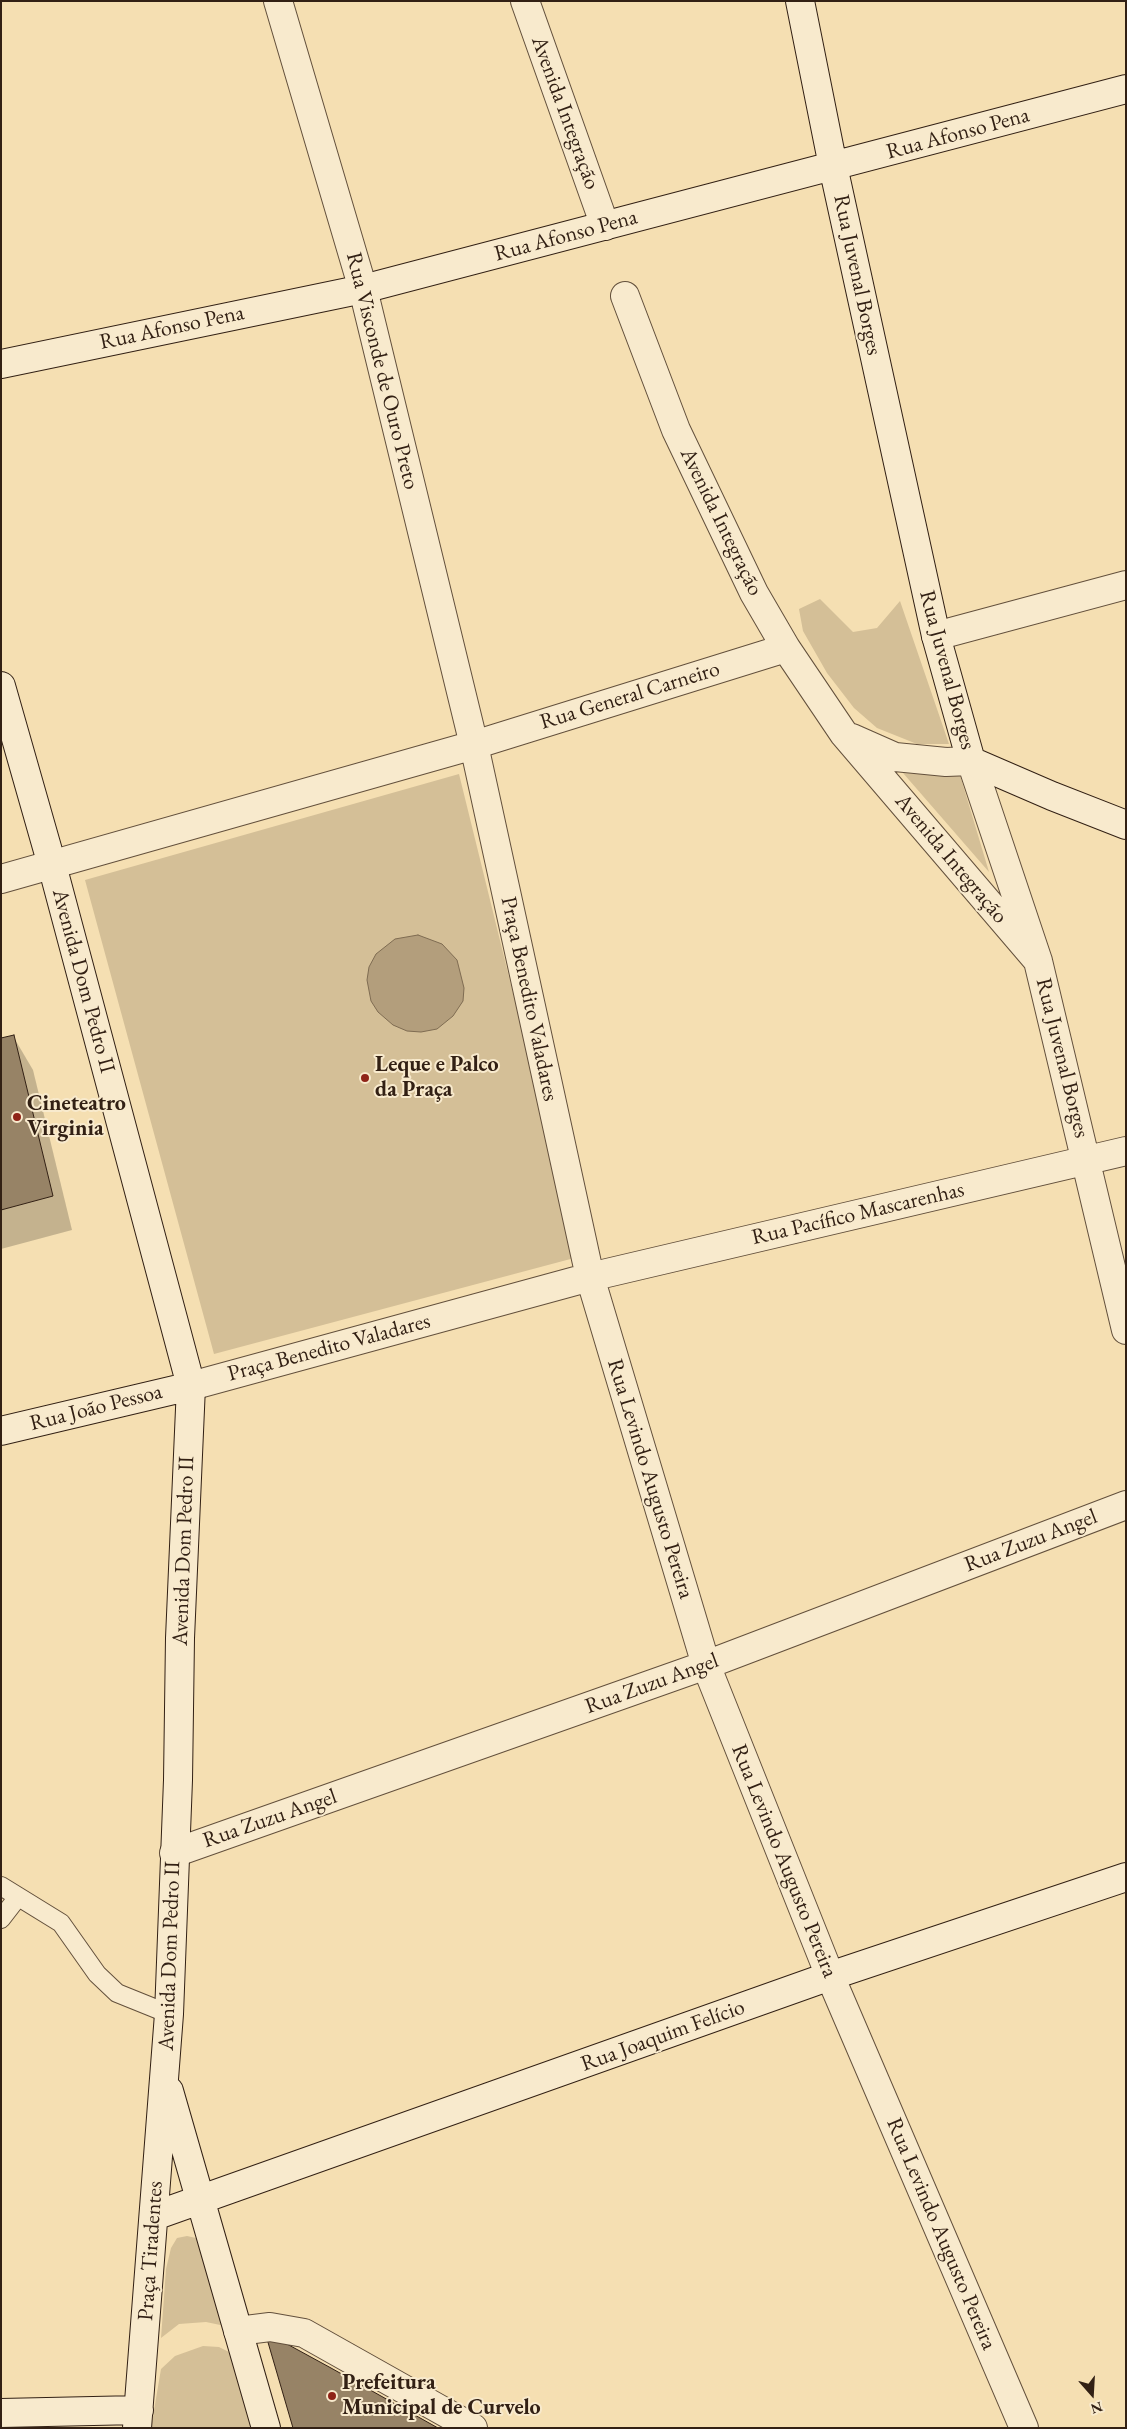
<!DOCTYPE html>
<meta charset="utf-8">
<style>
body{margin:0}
#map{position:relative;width:1127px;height:2429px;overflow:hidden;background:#f5dfb2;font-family:"EB Garamond",serif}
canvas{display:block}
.frame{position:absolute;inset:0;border:2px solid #322014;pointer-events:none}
.north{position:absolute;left:1067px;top:2369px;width:50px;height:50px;-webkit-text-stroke:4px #f8eacd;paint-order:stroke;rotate:161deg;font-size:14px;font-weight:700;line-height:20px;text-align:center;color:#322014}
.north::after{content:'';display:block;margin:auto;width:18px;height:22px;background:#322014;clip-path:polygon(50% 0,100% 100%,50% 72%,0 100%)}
</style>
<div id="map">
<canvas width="1127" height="2429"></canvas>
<div class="frame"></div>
<div class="north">N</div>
</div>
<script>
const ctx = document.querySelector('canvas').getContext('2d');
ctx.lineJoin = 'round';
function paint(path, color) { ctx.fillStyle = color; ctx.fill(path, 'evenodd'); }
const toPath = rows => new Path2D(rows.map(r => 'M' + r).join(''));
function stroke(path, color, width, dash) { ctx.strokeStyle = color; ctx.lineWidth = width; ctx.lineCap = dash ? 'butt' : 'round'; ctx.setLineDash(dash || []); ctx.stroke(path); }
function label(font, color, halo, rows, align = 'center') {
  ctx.font = font + ' "EB Garamond",serif'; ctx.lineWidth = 4; ctx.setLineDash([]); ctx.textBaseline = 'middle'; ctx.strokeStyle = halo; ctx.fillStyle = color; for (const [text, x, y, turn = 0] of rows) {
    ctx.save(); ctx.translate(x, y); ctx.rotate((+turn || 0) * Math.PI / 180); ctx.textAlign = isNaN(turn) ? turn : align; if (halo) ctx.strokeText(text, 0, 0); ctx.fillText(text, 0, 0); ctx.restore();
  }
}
const green = toPath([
 [820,599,853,632,877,628,900,601,949,744,917,744,877,728,854,708,827,673,803,631,799,609],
 [903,773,960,775,989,872],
 [459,774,578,1257,214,1354,85,880],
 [187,2236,196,2238,203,2246,225,2326,206,2322,179,2324,161,2338,166,2269,171,2248,177,2238],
 [203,2346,219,2347,233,2354,254,2428,151,2428,161,2369,175,2356]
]);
const water = toPath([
 [418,935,442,944,457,960,464,988,463,1001,453,1016,437,1029,421,1032,407,1031,393,1025,378,1012,371,1001,367,980,369,967,376,954,395,939,418,935]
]);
const shadow = toPath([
 [13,1036,33,1070,72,1230,1,1249,1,1039]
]);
const building = toPath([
 [14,1035,53,1196,1,1210,1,1038,14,1035],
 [265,2332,331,2368,438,2428,293,2428,265,2332]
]);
const lane = toPath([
 [1,1886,61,1923,97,1974,117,1993,169,2014],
 [1,1919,18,1897]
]);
const street = toPath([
 [278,1,363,289,474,745,590,1277,706,1665,830,1976,1024,2428],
 [525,1,605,226],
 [625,296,676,430,754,593,786,648,844,734,1038,961],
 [936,636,1126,585],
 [852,738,895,757,946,762,971,761,1038,961,1126,1330],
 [1,879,474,745,786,648],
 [191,1386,590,1277,1126,1151],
 [174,1853,706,1665,1126,1505],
 [238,2331,270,2327,304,2333,473,2428]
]);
const secondary = toPath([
 [800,1,833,166,936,636,971,761,1052,796,1126,825],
 [1,364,363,289,1126,89],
 [1,686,52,865,191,1386,180,1638,178,1780,169,2014,137,2428],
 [1,1431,191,1386],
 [169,2091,266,2428],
 [154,2216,830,1976,1126,1877],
 [1,2413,139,2410]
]);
const markers = [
 [365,1078,5,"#8f2418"],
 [17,1117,5,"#8f2418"],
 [332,2396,5,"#8f2418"]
];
const streetNames = [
 ["Avenida Integração",565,113,70],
 ["Rua Afonso Pena",958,134,-15],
 ["Rua Afonso Pena",566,236,-15],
 ["Rua Juvenal Borges",857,275,78],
 ["Rua Afonso Pena",172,328,-12],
 ["Rua Visconde de Ouro Preto",382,371,76],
 ["Avenida Integração",721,522,64],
 ["Rua Juvenal Borges",947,670,75],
 ["Rua General Carneiro",630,696,-17],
 ["Avenida Integração",951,859,50],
 ["Avenida Dom Pedro II",83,981,75],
 ["Praça Benedito Valadares",529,999,78],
 ["Rua Juvenal Borges",1062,1058,76],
 ["Rua Pacífico Mascarenhas",858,1214,-13],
 ["Praça Benedito Valadares",329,1348,-15],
 ["Rua João Pessoa",96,1408,-14],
 ["Rua Levindo Augusto Pereira",650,1479,73],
 ["Rua Zuzu Angel",1031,1541,-21],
 ["Avenida Dom Pedro II",184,1551,-88],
 ["Rua Zuzu Angel",652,1684,-20],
 ["Rua Zuzu Angel",270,1819,-19],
 ["Rua Levindo Augusto Pereira",784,1861,68],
 ["Avenida Dom Pedro II",170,1956,-88],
 ["Rua Joaquim Felício",663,2036,-20],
 ["Rua Levindo Augusto Pereira",941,2234,67],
 ["Praça Tiradentes",151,2251,-86]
];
const poiNames = [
 ["Leque e Palco",375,1065],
 ["da Praça",375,1090],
 ["Cineteatro",27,1104],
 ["Virginia",27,1129],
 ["Prefeitura",342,2383],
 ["Municipal de Curvelo",342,2408]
];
paint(green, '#d4bf97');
paint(water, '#b39e7c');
stroke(water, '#7f6c52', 1);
paint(shadow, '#0003');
paint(building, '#978366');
stroke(building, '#322014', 1);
stroke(lane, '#63503c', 20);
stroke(street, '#63503c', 30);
stroke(secondary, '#322014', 30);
stroke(lane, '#f8eacd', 18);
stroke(street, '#f8eacd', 28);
stroke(secondary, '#f8eacd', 28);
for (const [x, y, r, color] of markers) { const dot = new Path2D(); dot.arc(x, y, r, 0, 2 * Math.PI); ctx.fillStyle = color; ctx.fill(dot); stroke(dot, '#f8eacd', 2); }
label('22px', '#322014', '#f8eacd', streetNames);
label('bold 22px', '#322014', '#f8eacd', poiNames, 'left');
</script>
